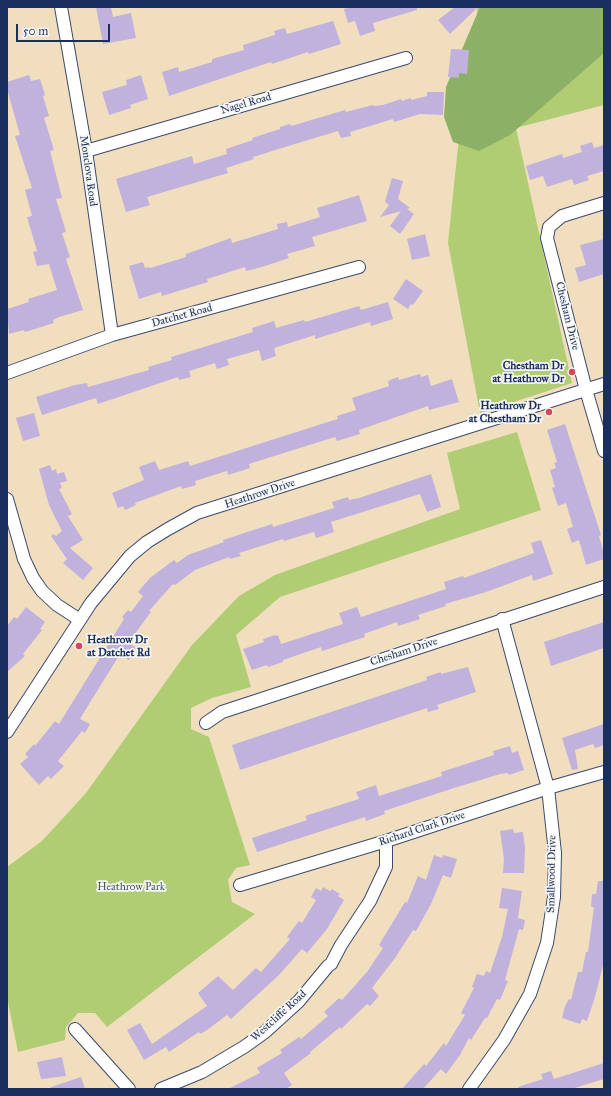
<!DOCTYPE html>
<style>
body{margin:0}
#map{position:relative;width:611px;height:1096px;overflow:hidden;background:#f1debf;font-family:"IM FELL Great Primer",serif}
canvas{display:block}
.frame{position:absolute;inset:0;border:8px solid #1b2f5e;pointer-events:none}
.scale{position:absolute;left:16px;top:24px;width:94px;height:18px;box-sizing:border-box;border:2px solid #1b2f5e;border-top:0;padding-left:5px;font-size:12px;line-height:14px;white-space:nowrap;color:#1b2f5e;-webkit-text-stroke:3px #f6f6f2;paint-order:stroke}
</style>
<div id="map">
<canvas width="611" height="1096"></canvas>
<div class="frame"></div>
<div class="scale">50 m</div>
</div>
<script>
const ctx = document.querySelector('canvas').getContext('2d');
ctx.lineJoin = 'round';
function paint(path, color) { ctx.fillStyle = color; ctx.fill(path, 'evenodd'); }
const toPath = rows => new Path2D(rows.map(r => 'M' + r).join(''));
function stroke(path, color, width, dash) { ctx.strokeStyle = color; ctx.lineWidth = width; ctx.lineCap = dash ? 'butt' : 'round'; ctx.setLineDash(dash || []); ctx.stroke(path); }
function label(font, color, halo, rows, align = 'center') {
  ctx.font = font + ' "IM FELL Great Primer",serif'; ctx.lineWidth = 3.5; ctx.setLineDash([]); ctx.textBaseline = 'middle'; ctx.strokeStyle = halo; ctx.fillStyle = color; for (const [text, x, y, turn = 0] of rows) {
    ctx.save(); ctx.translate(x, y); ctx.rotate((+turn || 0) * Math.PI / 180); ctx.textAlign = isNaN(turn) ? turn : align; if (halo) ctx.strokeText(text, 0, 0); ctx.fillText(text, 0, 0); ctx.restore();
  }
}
const green = toPath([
 [477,7,604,7,604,105,516,128,572,383,480,413,448,243,462,108,478,22],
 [517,432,541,510,280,597,236,635,251,687,212,698,191,708,191,729,209,737,250,865,236,868,228,880,232,902,255,914,107,1027,95,1013,78,1013,66,1027,65,1040,18,1052,7,997,7,867,42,841,86,793,192,645,239,596,275,575,460,509,447,453]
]);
const forest = toPath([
 [480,7,604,7,604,53,510,135,479,151,453,142,444,117,446,87]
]);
const building = toPath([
 [96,7,111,7,113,17,131,13,136,38,103,44],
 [351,7,417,7,417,10,373,23,375,31,360,36,355,21,348,23,344,9],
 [455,7,478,7,450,34,438,20],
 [333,21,341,44,309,54,308,52,272,64,271,62,169,96,162,72,178,67,179,72,212,62,212,59,244,50,243,45,275,35,274,31,285,28,287,34],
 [451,49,469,50,467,74,459,73,459,78,448,77],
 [29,75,31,81,40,79,45,95,43,96,49,116,44,118,54,150,50,151,62,198,56,199,66,232,62,233,70,257,66,259,83,310,59,317,53,320,54,323,25,332,24,330,9,334,7,309,29,302,28,299,57,290,49,264,37,266,33,252,37,251,27,217,32,216,25,190,32,188,15,136,20,135,7,89,7,82],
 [141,75,148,99,130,105,131,108,109,115,102,92,127,85,126,80],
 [427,92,444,92,443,115,420,114,394,122,393,119,350,132,351,136,341,138,338,131,285,147,253,157,254,159,226,168,228,173,147,197,150,205,126,212,116,179,192,156,194,164,227,154,226,149,253,140,252,138,280,129,280,127,290,124,291,126,345,110,346,112,373,105,374,106,383,105,401,99,402,101,411,98,411,100,427,96],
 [592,142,594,148,604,145,604,171,587,176,589,180,574,185,572,179,547,187,543,176,530,180,526,166,562,154,563,158,582,152,580,146],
 [392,178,403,181,398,199,410,208,407,209,414,214,400,234,390,226,401,211,380,217,389,205,385,202],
 [359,195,367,221,312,237,315,246,287,254,289,258,262,267,246,271,245,267,207,279,208,282,162,296,161,292,139,299,129,266,143,262,145,268,149,267,150,268,186,257,186,254,231,238,232,243,278,229,277,224,287,222,288,227,320,217,317,208],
 [425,234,430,256,412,260,407,239],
 [604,239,604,274,579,282,575,268,586,265,580,245],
 [406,279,423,291,413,305,411,304,408,309,393,299],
 [388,302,393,319,371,326,370,322,315,339,315,335,274,348,276,356,262,361,259,350,227,359,229,365,217,369,215,363,189,371,191,377,179,380,178,377,98,404,96,398,42,415,36,397,75,385,87,383,88,387,149,370,148,367,172,360,171,357,253,332,252,328,274,321,276,328,304,320,305,322,359,306,361,310],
 [420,374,421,377,428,375,431,386,452,379,459,402,429,410,428,406,359,430,360,434,337,441,335,437,309,445,249,464,250,468,228,475,227,471,195,481,196,485,182,489,181,486,135,503,136,505,125,510,123,506,118,508,112,493,144,480,139,467,155,461,159,470,188,461,190,466,331,421,338,419,337,416,356,410,352,398,389,386,388,381,398,377,399,380],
 [34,413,40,436,23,441,16,418],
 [565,424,601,535,599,536,604,554,604,559,586,565,579,540,572,543,567,529,573,527,566,503,558,506,552,488,555,487,550,470,556,468,554,463,557,462,547,430],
 [50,465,52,471,56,469,57,474,64,472,67,481,60,483,62,488,59,489,72,514,68,516,83,540,70,548,93,568,83,580,63,563,67,559,51,536,54,534,56,536,62,531,49,505,39,469],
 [431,474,441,507,427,512,420,494,331,522,334,532,316,538,314,532,284,541,283,539,239,553,241,556,230,559,229,557,195,570,175,585,173,584,149,611,151,612,128,643,137,648,129,660,120,654,86,709,80,719,90,724,85,733,82,731,58,761,64,766,51,779,48,776,39,785,20,764,28,757,25,754,34,744,35,746,55,721,59,724,124,619,122,617,128,610,131,612,143,596,138,592,150,578,174,560,177,563,188,555,224,542,223,540,272,524,273,527,334,508,332,502,348,497,349,500,359,498],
 [541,540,553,574,533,581,532,575,486,592,445,604,446,606,418,615,420,619,398,626,397,622,364,634,365,637,322,651,321,647,283,660,283,662,268,667,267,665,252,670,243,649,264,642,263,639,275,635,276,636,278,635,281,644,343,624,339,613,357,607,361,617,446,589,444,582,463,576,464,578,534,553,531,543],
 [26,607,45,622,40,629,42,630,23,654,25,656,7,672,7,626,14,617,17,619],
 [604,622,604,648,551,666,544,642],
 [468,667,476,692,437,705,439,709,428,712,427,708,240,770,232,745,427,680,426,677,441,672,441,674],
 [604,724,604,745,595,748,593,744,575,750,578,769,572,770,562,738],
 [510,746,512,753,518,751,524,770,509,775,508,773,500,774,454,788,384,811,385,814,366,821,365,817,257,852,252,838,307,820,305,816,359,799,356,792,376,785,379,796,442,776,441,772,494,755,493,751],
 [513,829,514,833,523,832,525,848,524,873,503,873,504,859,500,831],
 [434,855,442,858,443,855,457,859,451,878,443,875,431,904,416,931,413,930,395,958,372,988,379,996,370,1006,367,1004,341,1029,340,1027,310,1052,311,1053,284,1073,292,1085,286,1089,228,1089,260,1073,257,1068,282,1053,280,1050,299,1037,301,1039,328,1016,324,1012,339,998,342,1000,367,972,383,948,379,945,405,902,407,903,418,876,426,880],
 [598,881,604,881,604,961,595,997,587,1021,582,1019,580,1024,562,1018,565,1006,569,999,571,1000,578,972,582,972,586,952,588,952,594,907,591,907,592,894,596,894],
 [323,887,330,891,332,889,340,894,338,896,344,900,327,929,307,953,302,949,279,975,231,1019,227,1015,207,1030,200,1034,199,1032,169,1052,166,1047,144,1060,127,1030,140,1023,152,1044,207,1006,198,993,218,976,233,990,256,968,261,972,290,939,287,937,299,921,302,923,316,900,311,897,316,888,321,891],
 [502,888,522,891,518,918,525,920,523,930,519,929,505,980,508,981,500,1000,497,999,487,1018,485,1018,471,1040,469,1038,460,1055,446,1074,441,1069,423,1089,402,1089,424,1064,426,1066,444,1043,446,1046,465,1015,461,1013,474,988,472,987,477,974,484,976,486,971,490,973,502,937,508,909,499,908],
 [62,1057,66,1076,41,1079,37,1062],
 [604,1063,604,1079,571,1089,519,1089,518,1087,543,1079,541,1074,551,1071,554,1079],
 [81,1077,85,1089,51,1089,51,1087]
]);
const minor = toPath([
 [61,7,86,151,112,335],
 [86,151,406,58],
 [604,203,562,216,549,227,547,238,586,390,604,451],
 [7,373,112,335,359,267],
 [7,499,24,559,33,578,42,591,57,605,80,620],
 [206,723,222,712,604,587],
 [7,732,91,603,130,556,147,542,168,529,197,513,604,384],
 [240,885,386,841,548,788,604,772],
 [75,1029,129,1089],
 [161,1089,202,1072,244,1047,265,1032,299,1001,328,966,331,964,341,945,370,901,386,867,386,841],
 [469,1089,504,1040,530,994,547,943,554,897,555,853,548,788,502,619]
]);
const markers = [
 [572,372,4,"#d1495b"],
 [549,412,4,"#d1495b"],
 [79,646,4,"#d1495b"]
];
const streetNames = [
 ["Nagel Road",246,104,-16],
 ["Monclova Road",88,171,82],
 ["Datchet Road",182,316,-15],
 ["Chesham Drive",567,316,76],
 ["Heathrow Drive",260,494,-18],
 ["Chesham Drive",404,652,-18],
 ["Richard Clark Drive",422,829,-18],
 ["Smallwood Drive",552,874,-89],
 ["Westcliffe Road",279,1016,-42]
];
const poiNames = [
 ["Chestham Dr",564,366],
 ["at Heathrow Dr",564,379],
 ["Heathrow Dr",541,406],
 ["at Chestham Dr",541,419],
 ["Heathrow Dr",87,640,"left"],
 ["at Datchet Rd",87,653,"left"]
];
const parkNames = [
 ["Heathrow Park",131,887]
];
paint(green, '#b1cd73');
paint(forest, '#8cb065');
paint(building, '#c1b1dd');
stroke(minor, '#3b496d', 14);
stroke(minor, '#fff', 12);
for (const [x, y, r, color] of markers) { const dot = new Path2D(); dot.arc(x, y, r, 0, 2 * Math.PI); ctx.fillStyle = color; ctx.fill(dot); stroke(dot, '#f6f6f2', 1.5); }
label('11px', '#1b2f5e', '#f6f6f2', streetNames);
label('bold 11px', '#1b2f5e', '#f6f6f2', poiNames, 'right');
label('11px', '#405663', '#f6f6f2', parkNames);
</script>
